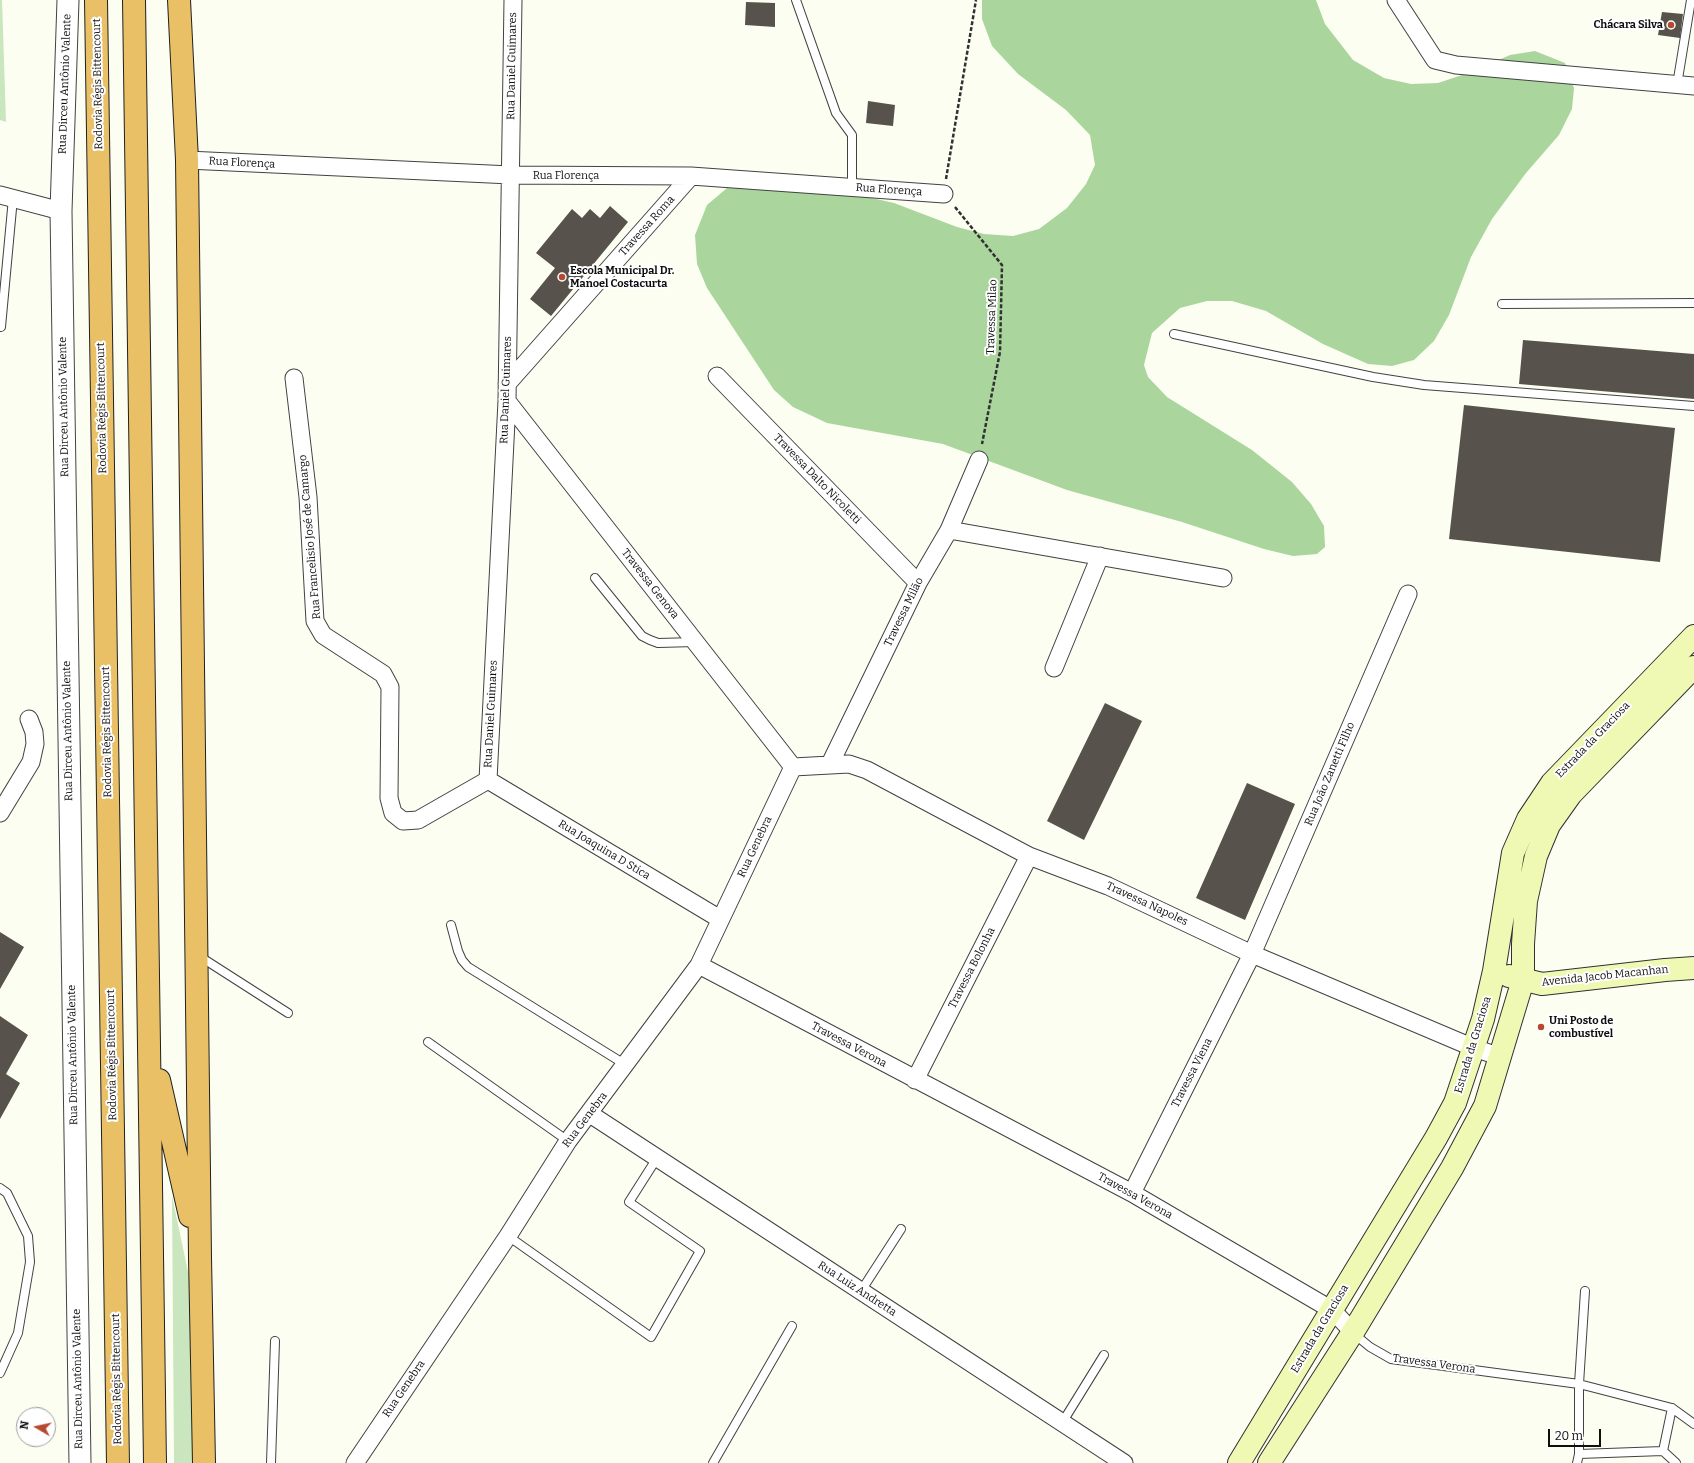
<!DOCTYPE html>
<meta charset="utf-8">
<style>
body{margin:0}
#map{position:relative;width:1694px;height:1463px;overflow:hidden;background:#fdfef2;font-family:Bitter,serif}
canvas{display:block}
.north{position:absolute;left:16px;top:1407px;width:40px;height:40px;box-sizing:border-box;background:#fff;border:1px solid #9f9f9f;border-radius:50%;rotate:279deg;font-size:11px;font-weight:700;line-height:16px;text-align:center;color:#0f0f0f}
.north::after{content:'';display:block;margin:auto;width:14px;height:18px;background:#b54a31;clip-path:polygon(50% 0,100% 100%,50% 72%,0 100%)}
.scale{position:absolute;left:1548px;top:1429px;width:53px;height:18px;box-sizing:border-box;border:2px solid #0f0f0f;border-top:0;padding-left:5px;font-size:12px;line-height:14px;white-space:nowrap;color:#0f0f0f;-webkit-text-stroke:3px #fff;paint-order:stroke}
</style>
<div id="map">
<canvas width="1694" height="1463"></canvas>
<div class="north">N</div>
<div class="scale">20 m</div>
</div>
<script>
const ctx = document.querySelector('canvas').getContext('2d');
ctx.lineJoin = 'round';
function paint(path, color) { ctx.fillStyle = color; ctx.fill(path, 'evenodd'); }
const toPath = rows => new Path2D(rows.map(r => 'M' + r).join(''));
function stroke(path, color, width, dash) { ctx.strokeStyle = color; ctx.lineWidth = width; ctx.lineCap = dash ? 'butt' : 'round'; ctx.setLineDash(dash || []); ctx.stroke(path); }
function label(font, color, halo, rows, align = 'center') {
  ctx.font = font + ' Bitter,serif'; ctx.lineWidth = 4; ctx.setLineDash([]); ctx.textBaseline = 'middle'; ctx.strokeStyle = halo; ctx.fillStyle = color; for (const [text, x, y, turn = 0] of rows) {
    ctx.save(); ctx.translate(x, y); ctx.rotate((+turn || 0) * Math.PI / 180); ctx.textAlign = isNaN(turn) ? turn : align; if (halo) ctx.strokeText(text, 0, 0); ctx.fillText(text, 0, 0); ctx.restore();
  }
}
const green = toPath([
 [0,0,2,0,6,122,0,120],
 [172,1196,191,1286,194,1463,174,1463]
]);
const forest = toPath([
 [982,0,1316,0,1325,24,1353,60,1384,78,1411,84,1438,83,1474,71,1510,55,1535,51,1565,63,1574,88,1572,109,1559,135,1526,173,1492,219,1471,257,1449,315,1434,341,1414,360,1392,366,1368,364,1323,344,1266,311,1232,301,1207,301,1180,308,1152,333,1144,365,1148,377,1167,397,1252,450,1292,482,1311,504,1324,526,1325,547,1317,554,1293,556,1264,549,1182,522,1067,490,943,444,827,423,793,407,774,390,707,288,697,264,695,235,707,205,727,188,750,181,841,191,894,203,957,227,984,234,1013,236,1039,229,1067,208,1086,184,1095,165,1090,135,1066,110,1018,74,992,46,982,19]
]);
const building = toPath([
 [746,2,775,3,775,27,745,25],
 [1662,12,1683,14,1680,38,1658,35],
 [868,101,895,105,893,126,866,123],
 [610,206,628,222,551,316,530,299,555,268,536,253,572,209,582,218,590,209,600,218],
 [1523,340,1694,354,1694,399,1519,384],
 [1464,405,1675,428,1660,562,1449,539],
 [1105,703,1142,721,1084,840,1047,821],
 [1247,783,1295,804,1245,920,1196,898],
 [0,932,24,947,0,989],
 [0,1016,28,1035,6,1074,20,1083,0,1119]
]);
const path = toPath([
 [946,179,976,0],
 [955,207,1002,265,1000,352,982,444]
]);
const service = toPath([
 [796,0,836,113,852,135,852,187],
 [1677,85,1691,0],
 [1502,304,1694,303],
 [1,327,13,198],
 [1174,334,1373,377,1424,385,1694,406],
 [595,578,642,636,650,640,658,643,695,642],
 [451,925,458,951,462,960,468,967,626,1065],
 [199,956,288,1013],
 [428,1042,568,1141],
 [0,1188,7,1193,28,1236,30,1262,18,1333,0,1373],
 [508,1236,651,1337,700,1251,629,1202,657,1158],
 [861,1291,901,1229],
 [1353,1333,1370,1347,1391,1359,1579,1384,1672,1408,1694,1424],
 [1062,1423,1104,1355],
 [1663,1451,1676,1463],
 [1579,1454,1663,1451,1672,1408],
 [271,1463,275,1341],
 [713,1463,792,1326],
 [1577,1463,1579,1454,1579,1384,1585,1291]
]);
const minor = toPath([
 [1396,0,1435,60,1456,65,1694,86],
 [187,160,511,175,691,176,944,194],
 [0,195,61,211],
 [717,376,918,583],
 [294,378,308,497,315,621,323,635,383,674,390,687,389,798,393,813,403,821,418,820,488,780],
 [507,384,691,176],
 [507,401,793,767],
 [949,530,1223,578],
 [1054,668,1100,556],
 [830,764,918,583,949,530,979,460],
 [793,767,849,764,867,770,1029,856,1108,886,1252,954,1474,1048,1501,1057],
 [488,780,507,401,513,0],
 [488,780,720,919],
 [0,813,31,762,35,744,34,732,29,719],
 [699,965,1132,1193,1332,1310,1353,1332],
 [915,1080,1029,856],
 [590,1114,1124,1463],
 [1132,1193,1252,954,1408,594],
 [355,1463,508,1236,568,1141,699,965,793,767]
]);
const tertiary = toPath([
 [68,0,61,211,80,1463]
]);
const secondary = toPath([
 [1509,976,1542,984,1665,970,1694,968],
 [1239,1463,1436,1138,1455,1103,1483,1019,1494,971,1513,853,1528,819,1552,783,1694,636],
 [1269,1463,1353,1332,1452,1168,1485,1106,1523,980,1523,944,1526,901,1536,856,1549,825,1571,794,1694,667]
]);
const motorway = toPath([
 [96,0,118,1463],
 [134,0,155,1463],
 [179,0,187,160,200,1257,204,1463],
 [159,1080,190,1216]
]);
const markers = [
 [1671,25,4,"#b54a31"],
 [562,277,4,"#b54a31"],
 [1541,1027,4,"#b54a31"]
];
const poiNames = [
 ["Chácara Silva",1663,25,"right"],
 ["Escola Municipal Dr.",570,271],
 ["Manoel Costacurta",570,284],
 ["Uni Posto de",1549,1021],
 ["combustível",1549,1034]
];
const streetNames = [
 ["Rua Daniel Guimares",512,66,-89],
 ["Rua Dirceu Antônio Valente",65,84,-88],
 ["Rodovia Régis Bittencourt",98,84,-91],
 ["Rua Florença",242,163,3],
 ["Rua Florença",566,176],
 ["Rua Florença",889,190,4],
 ["Travessa Roma",647,226,-48],
 ["Travessa Milao",992,317,-88],
 ["Rua Daniel Guimares",506,390,-88],
 ["Rua Dirceu Antônio Valente",64,407,-91],
 ["Rodovia Régis Bittencourt",102,408,-91],
 ["Travessa Dalto Nicoletti",817,479,46],
 ["Rua Francelisio José de Camargo",310,537,-95],
 ["Travessa Genova",650,584,52],
 ["Travessa Milão",904,612,-64],
 ["Rua Daniel Guimares",491,714,-87],
 ["Rua Dirceu Antônio Valente",68,731,-91],
 ["Rodovia Régis Bittencourt",107,732,-91],
 ["Estrada da Graciosa",1593,740,-46],
 ["Rua João Zanetti Filho",1330,774,-67],
 ["Rua Genebra",755,847,-65],
 ["Rua Joaquina D Stica",604,850,31],
 ["Travessa Napoles",1147,904,25],
 ["Travessa Bolonha",972,968,-63],
 ["Avenida Jacob Macanhan",1605,976,-6],
 ["Travessa Verona",849,1045,28],
 ["Estrada da Graciosa",1473,1045,-73],
 ["Rua Dirceu Antônio Valente",73,1055,-91],
 ["Rodovia Régis Bittencourt",112,1055,-91],
 ["Travessa Viena",1192,1073,-63],
 ["Rua Genebra",585,1120,-53],
 ["Travessa Verona",1135,1196,29],
 ["Rua Luiz Andretta",857,1289,33],
 ["Estrada da Graciosa",1320,1329,-59],
 ["Travessa Verona",1434,1364,8],
 ["Rua Dirceu Antônio Valente",78,1379,-91],
 ["Rodovia Régis Bittencourt",117,1379,-91],
 ["Rua Genebra",404,1389,-56]
];
paint(green, '#c9e6be');
paint(forest, '#aad69e');
paint(building, '#57534c');
stroke(service, '#424242', 10);
stroke(minor, '#424242', 19);
stroke(tertiary, '#424242', 23);
stroke(secondary, '#313131', 24);
stroke(motorway, '#202020', 24);
stroke(path, '#313131', 2.5, [4, 2]);
stroke(service, '#fff', 8);
stroke(minor, '#fff', 17);
stroke(tertiary, '#fff', 21);
stroke(secondary, '#f0f9b3', 22);
stroke(motorway, '#e9c065', 22);
for (const [x, y, r, color] of markers) { const dot = new Path2D(); dot.arc(x, y, r, 0, 2 * Math.PI); ctx.fillStyle = color; ctx.fill(dot); stroke(dot, '#fff', 1.5); }
label('bold 11px', '#0f0f0f', '#fff', poiNames, 'left');
label('11px', '#0f0f0f', '#fff', streetNames);
</script>
